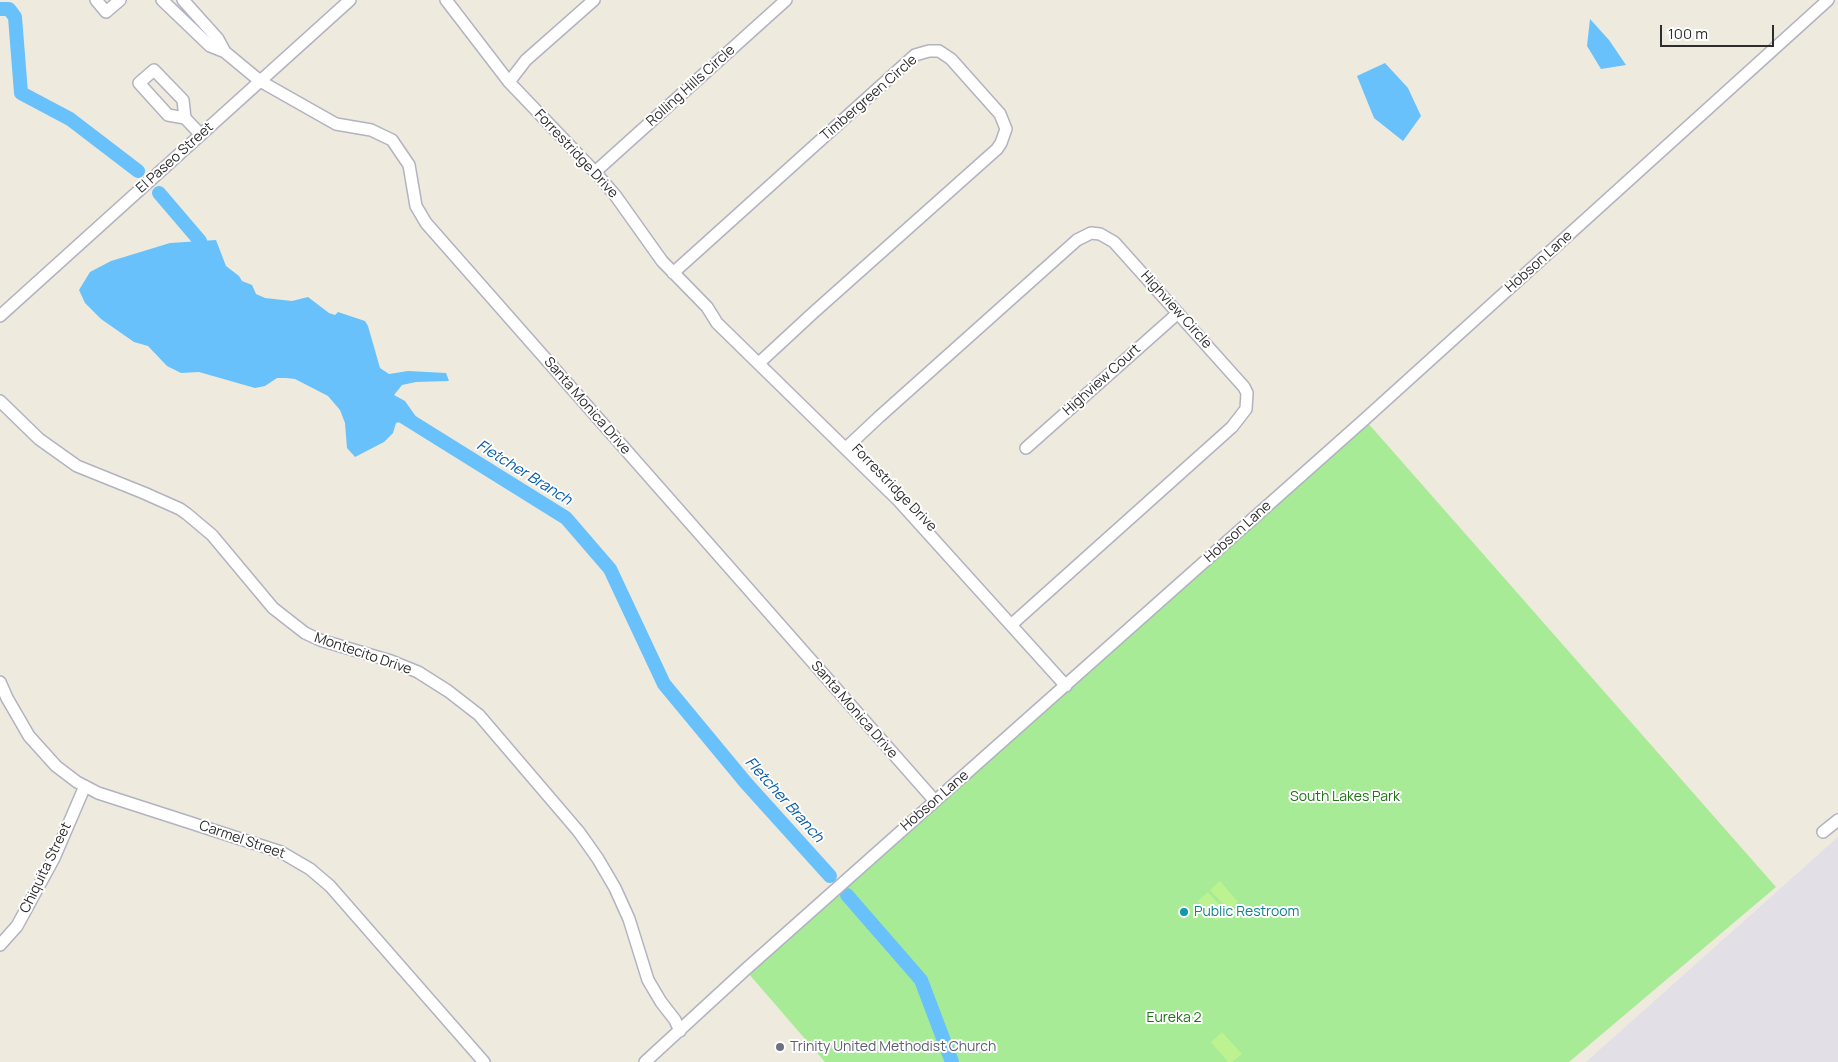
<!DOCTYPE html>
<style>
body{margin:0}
#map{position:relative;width:1838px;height:1062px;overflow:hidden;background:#efeade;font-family:Manrope,sans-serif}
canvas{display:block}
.scale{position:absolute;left:1660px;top:25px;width:114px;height:22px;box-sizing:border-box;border:2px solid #2d2d2d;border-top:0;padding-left:6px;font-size:15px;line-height:18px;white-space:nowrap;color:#2d2d2d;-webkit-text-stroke:4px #fff;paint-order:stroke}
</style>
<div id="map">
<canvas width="1838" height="1062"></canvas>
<div class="scale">100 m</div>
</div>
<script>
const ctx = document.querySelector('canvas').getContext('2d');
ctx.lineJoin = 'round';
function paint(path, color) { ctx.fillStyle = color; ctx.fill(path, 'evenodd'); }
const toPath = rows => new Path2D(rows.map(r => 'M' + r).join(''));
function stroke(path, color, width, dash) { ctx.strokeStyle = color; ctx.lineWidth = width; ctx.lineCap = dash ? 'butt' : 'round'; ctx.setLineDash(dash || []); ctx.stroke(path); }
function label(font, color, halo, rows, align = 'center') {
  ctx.font = font + ' Manrope,sans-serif'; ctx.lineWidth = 4; ctx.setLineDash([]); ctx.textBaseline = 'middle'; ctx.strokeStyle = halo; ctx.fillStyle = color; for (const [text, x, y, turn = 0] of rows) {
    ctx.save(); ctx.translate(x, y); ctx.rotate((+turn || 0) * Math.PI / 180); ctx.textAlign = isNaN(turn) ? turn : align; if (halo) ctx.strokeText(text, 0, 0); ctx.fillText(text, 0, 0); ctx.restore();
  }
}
const industrial = toPath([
 [1838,837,1838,1062,1586,1062]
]);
const green = toPath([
 [1367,422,1776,887,1569,1062,825,1062,748,973]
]);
const pitch = toPath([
 [1220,881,1238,902,1229,910,1210,890],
 [1208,892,1226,913,1216,921,1198,901],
 [1222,1032,1242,1054,1232,1062,1228,1062,1211,1042]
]);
const water = toPath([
 [1590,19,1609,40,1626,65,1601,69,1587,46],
 [1385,63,1408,88,1421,116,1403,141,1374,118,1357,76],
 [216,240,226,266,239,276,242,281,252,285,256,294,265,298,292,301,308,297,329,313,335,315,338,312,365,321,368,326,380,368,389,374,408,371,446,373,449,381,416,382,402,385,394,395,405,401,417,418,396,423,393,433,384,442,355,457,347,448,345,423,340,410,328,396,295,379,286,378,277,378,265,386,255,388,199,372,181,373,167,366,148,346,134,342,101,319,85,303,79,290,90,272,111,261,170,243]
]);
const river = toPath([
 [0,9,9,9,15,17,21,93,70,119,138,171],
 [159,193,200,241,202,258],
 [391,409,566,518,610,569,664,684,746,783,830,876],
 [847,895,921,980,952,1062]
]);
const minor = toPath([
 [96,0,106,12,120,0],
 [162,0,210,46,225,52,260,81,336,124,371,130,392,140,409,165,416,206,426,223,935,801],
 [183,0,218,39,225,52],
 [446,0,509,82,595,172,615,195,662,261,707,307,717,323,899,501,1066,686],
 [509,82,526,60,594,0],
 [185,118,183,100,154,70,139,83,168,115,185,118,201,135],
 [595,172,786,0],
 [673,273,915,55,929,51,939,51,951,59,1000,114,1006,129,1001,143,997,149,813,313,759,363],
 [0,316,350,0],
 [0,401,39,439,77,466,144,493,180,509,187,514,212,535,273,608,305,633,320,640,391,661,418,672,448,691,479,715,579,832,598,859,615,888,629,919,648,980,661,1002,675,1020,680,1031],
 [846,448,879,417,1077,240,1091,233,1100,234,1114,242,1244,387,1247,393,1246,409,1232,427,1011,625],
 [1026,448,1178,313],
 [0,682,7,698,29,736,56,766,77,782,98,793,281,852,310,869,330,886,484,1062],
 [1823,832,1838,820],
 [0,945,17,926,54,858,85,786],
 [645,1062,745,970,1365,419,1828,0]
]);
const markers = [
 [1184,912,5,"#0f9aa8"],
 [780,1047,5,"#6b7280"]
];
const streetNames = [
 ["Rolling Hills Circle",691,86,-42],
 ["Timbergreen Circle",869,98,-41],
 ["Forrestridge Drive",576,154,47],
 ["El Paseo Street",175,158,-42],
 ["Hobson Lane",1539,262,-42],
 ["Highview Circle",1176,310,48],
 ["Highview Court",1102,380,-42],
 ["Santa Monica Drive",587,406,49],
 ["Forrestridge Drive",894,488,46],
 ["Hobson Lane",1238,532,-42],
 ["Montecito Drive",363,654,19],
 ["Santa Monica Drive",854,710,49],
 ["Hobson Lane",935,801,-41],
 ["Carmel Street",242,840,19],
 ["Chiquita Street",46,868,-64]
];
const parkNames = [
 ["South Lakes Park",1345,797],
 ["Eureka 2",1174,1018]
];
const cultureNames = [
 ["Public Restroom",1194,912]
];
const worshipNames = [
 ["Trinity United Methodist Church",790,1047]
];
const waterNames = [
 ["Fletcher Branch",524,473,32],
 ["Fletcher Branch",784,800,48]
];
paint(industrial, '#e2dfe7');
paint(green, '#a8eb96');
paint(pitch, '#bcf390');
paint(water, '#68c1fa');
stroke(river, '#68c1fa', 14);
stroke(minor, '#b2b3c1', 14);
stroke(minor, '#fff', 11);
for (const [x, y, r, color] of markers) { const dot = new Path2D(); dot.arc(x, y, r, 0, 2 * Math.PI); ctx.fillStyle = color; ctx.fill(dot); stroke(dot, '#fff', 2); }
label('14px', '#2d2d2d', '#fff', streetNames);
label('14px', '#1b7313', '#fff', parkNames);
label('14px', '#0d838f', '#fff', cultureNames, 'left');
label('14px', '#5b616d', '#fff', worshipNames, 'left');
label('italic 15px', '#005bad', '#fff', waterNames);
</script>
